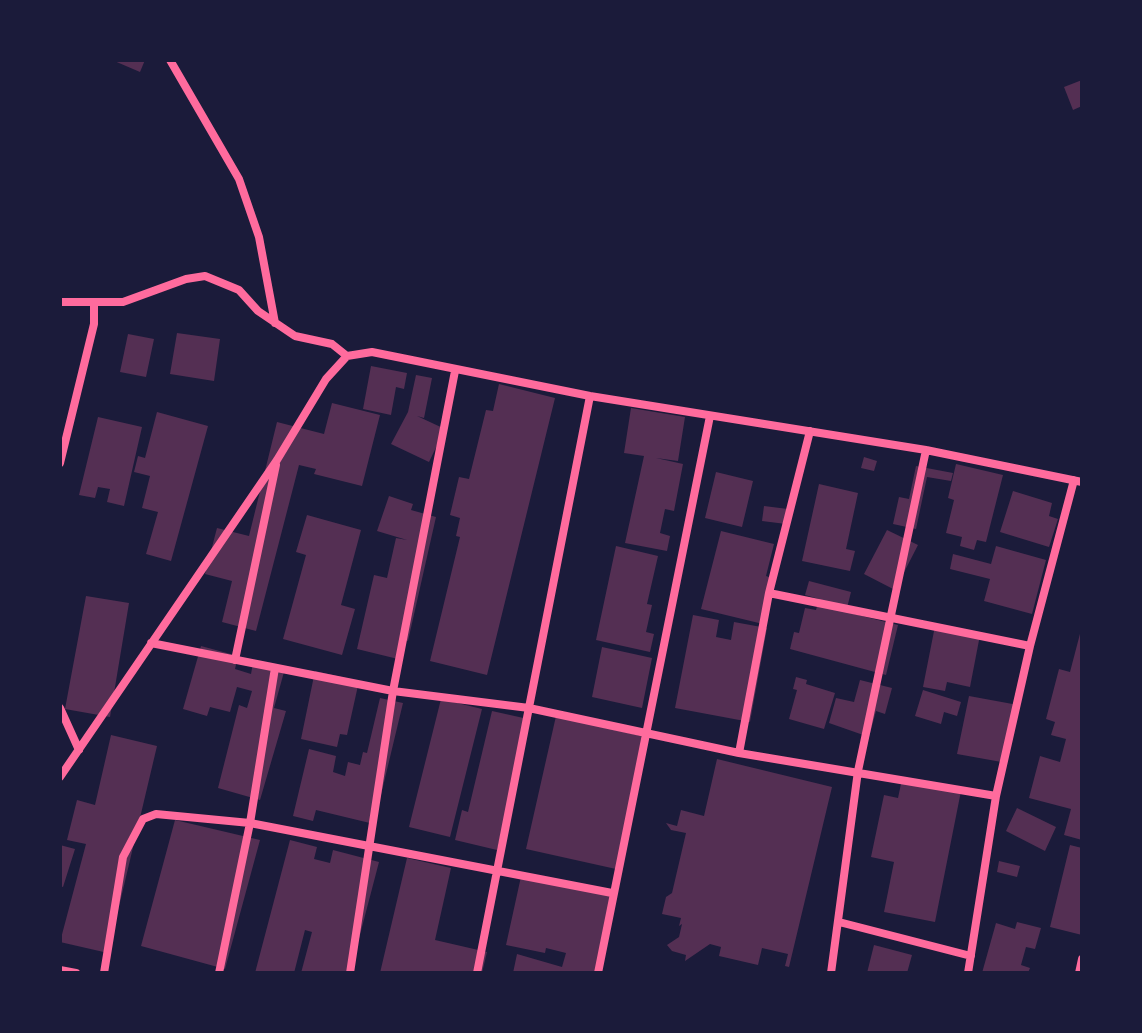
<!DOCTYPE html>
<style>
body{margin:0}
#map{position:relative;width:1142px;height:1033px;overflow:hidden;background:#1b1b3a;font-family:"Fira Sans Condensed",sans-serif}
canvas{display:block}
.frame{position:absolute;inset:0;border:62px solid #1b1b3a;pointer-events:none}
</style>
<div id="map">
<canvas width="1142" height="1033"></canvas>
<div class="frame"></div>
</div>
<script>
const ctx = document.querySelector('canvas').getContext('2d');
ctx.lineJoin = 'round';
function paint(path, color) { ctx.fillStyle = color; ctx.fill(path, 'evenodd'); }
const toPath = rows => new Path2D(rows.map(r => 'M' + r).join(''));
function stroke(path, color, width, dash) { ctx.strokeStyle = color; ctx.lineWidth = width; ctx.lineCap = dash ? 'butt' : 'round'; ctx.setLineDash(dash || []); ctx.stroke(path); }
const building = toPath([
 [112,60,145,60,140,72],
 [1082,80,1082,106,1073,110,1064,87],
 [177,333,220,339,214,381,170,374],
 [128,334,154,339,146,377,120,372],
 [371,366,407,373,404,389,396,387,391,415,363,409],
 [416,375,432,378,424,418,417,416,445,429,429,462,391,444,408,412],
 [499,384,555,398,487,675,430,661,460,537,456,536,460,518,450,515,459,477,469,479,486,410,493,411],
 [332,403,380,415,362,486,314,474,316,469,299,465,256,631,222,622,232,581,205,574,217,528,249,536,277,422,324,434],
 [631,408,685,417,678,461,656,458,683,464,674,511,665,509,660,533,670,536,667,551,625,543,644,456,624,453],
 [157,412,208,426,171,561,146,554,158,512,142,508,150,476,134,472,138,456,145,458],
 [98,417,142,427,124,506,107,502,110,489,98,487,95,498,79,495],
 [864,457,877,461,874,471,861,468],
 [956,464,1003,475,986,542,977,540,974,550,960,546,962,537,946,533,954,500,948,498],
 [916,466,953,473,951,481,927,477,916,529,893,524,899,497,909,499],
 [716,472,753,481,742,527,705,518],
 [819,484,858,493,846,549,855,551,850,571,802,561],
 [1013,491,1052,503,1049,516,1058,519,1049,547,1000,532],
 [389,496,413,504,411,510,436,517,408,641,403,639,398,659,357,649,374,575,387,578,396,538,407,540,377,531],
 [764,506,788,509,786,524,762,521],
 [307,515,361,530,341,605,355,609,342,655,283,639,306,555,296,552],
 [887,530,918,545,895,590,864,574],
 [721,531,774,544,766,576,775,579,763,624,701,609],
 [616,546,658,556,647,604,652,605,646,632,654,634,650,652,596,640],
 [996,546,1046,560,1032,614,984,601,990,579,950,569,953,554,991,564],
 [809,581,851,592,846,612,898,625,886,675,790,649,794,632,799,633,805,608,816,610,819,599,805,595],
 [86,596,129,603,110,717,65,709],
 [693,615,719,620,716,637,731,640,734,622,767,628,750,722,675,708],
 [935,626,980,635,970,687,947,682,945,691,923,687],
 [1081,630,1082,630,1082,840,1064,835,1071,809,1029,798,1040,756,1060,762,1066,739,1051,735,1055,722,1046,719,1059,669,1070,672],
 [201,646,238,656,235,669,251,674,253,663,284,672,274,708,286,711,260,800,218,788,239,705,247,708,252,691,237,687,230,712,210,707,207,716,183,709],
 [602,647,652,658,642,708,592,697],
 [315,671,359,681,347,735,340,734,337,747,301,739],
 [796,677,807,680,806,684,835,693,824,729,789,719,797,690,793,689],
 [860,680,892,688,885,714,876,711,869,737,829,723,836,698,854,702],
 [923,690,961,702,957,716,944,712,941,724,915,716],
 [969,696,1018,705,1007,763,957,754],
 [380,698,403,703,374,824,316,810,313,821,293,816,309,749,336,756,333,772,345,776,348,762,360,765,363,752,367,753],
 [441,699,482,709,450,837,409,827],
 [492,711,528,719,497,850,455,840,462,810,468,812],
 [556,716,645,737,616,869,526,849],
 [111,735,157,746,108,953,60,942,86,844,67,840,77,800,95,805],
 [717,759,832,787,789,967,785,966,788,954,762,948,758,965,719,956,721,947,710,944,685,961,686,955,672,951,667,945,679,937,682,924,679,926,681,918,662,914,666,897,672,893,686,833,671,830,666,823,677,826,681,810,704,816],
 [902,779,961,791,935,922,884,912,894,862,871,857,884,795,898,798],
 [1017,808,1056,827,1045,851,1006,831],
 [175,820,260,840,225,969,141,946],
 [290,840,317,847,314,859,330,863,333,850,379,862,350,973,301,973,312,932,305,930,294,973,255,973],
 [60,845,75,849,63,887,60,886],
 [1070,845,1082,848,1082,935,1050,927],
 [407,858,451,868,435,940,487,952,482,973,380,973],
 [999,861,1020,866,1017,877,997,872],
 [522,872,616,893,598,973,513,973,517,954,562,967,566,953,546,948,545,953,506,945],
 [1017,922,1041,928,1035,949,1026,947,1021,965,1030,968,1028,973,982,973,996,923,1015,929],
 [874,945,912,955,907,973,867,973]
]);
const minor = toPath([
 [170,60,239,179,259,237,275,323],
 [60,302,123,302,186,279,205,276,239,290,258,311,295,336,332,344,347,356],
 [60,463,94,324,94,304],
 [769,593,1030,646,1074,480],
 [151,643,393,691,529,708,739,753,996,796,968,973],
 [235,660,276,465],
 [60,708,79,750],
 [739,753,769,593,810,431],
 [60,777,277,460,326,379,347,356,372,352,590,396,926,450,1082,482],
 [996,796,1030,646],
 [839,922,971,956],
 [60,970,76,973],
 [104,973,123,857,143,819,156,814,250,823,612,893],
 [219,973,250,823,275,668],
 [350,973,393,691,455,371],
 [477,973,590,396],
 [598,973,710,416],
 [831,973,858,771,926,450],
 [1079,973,1082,959]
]);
paint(building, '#542f53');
stroke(minor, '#ff6b9d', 8);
</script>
